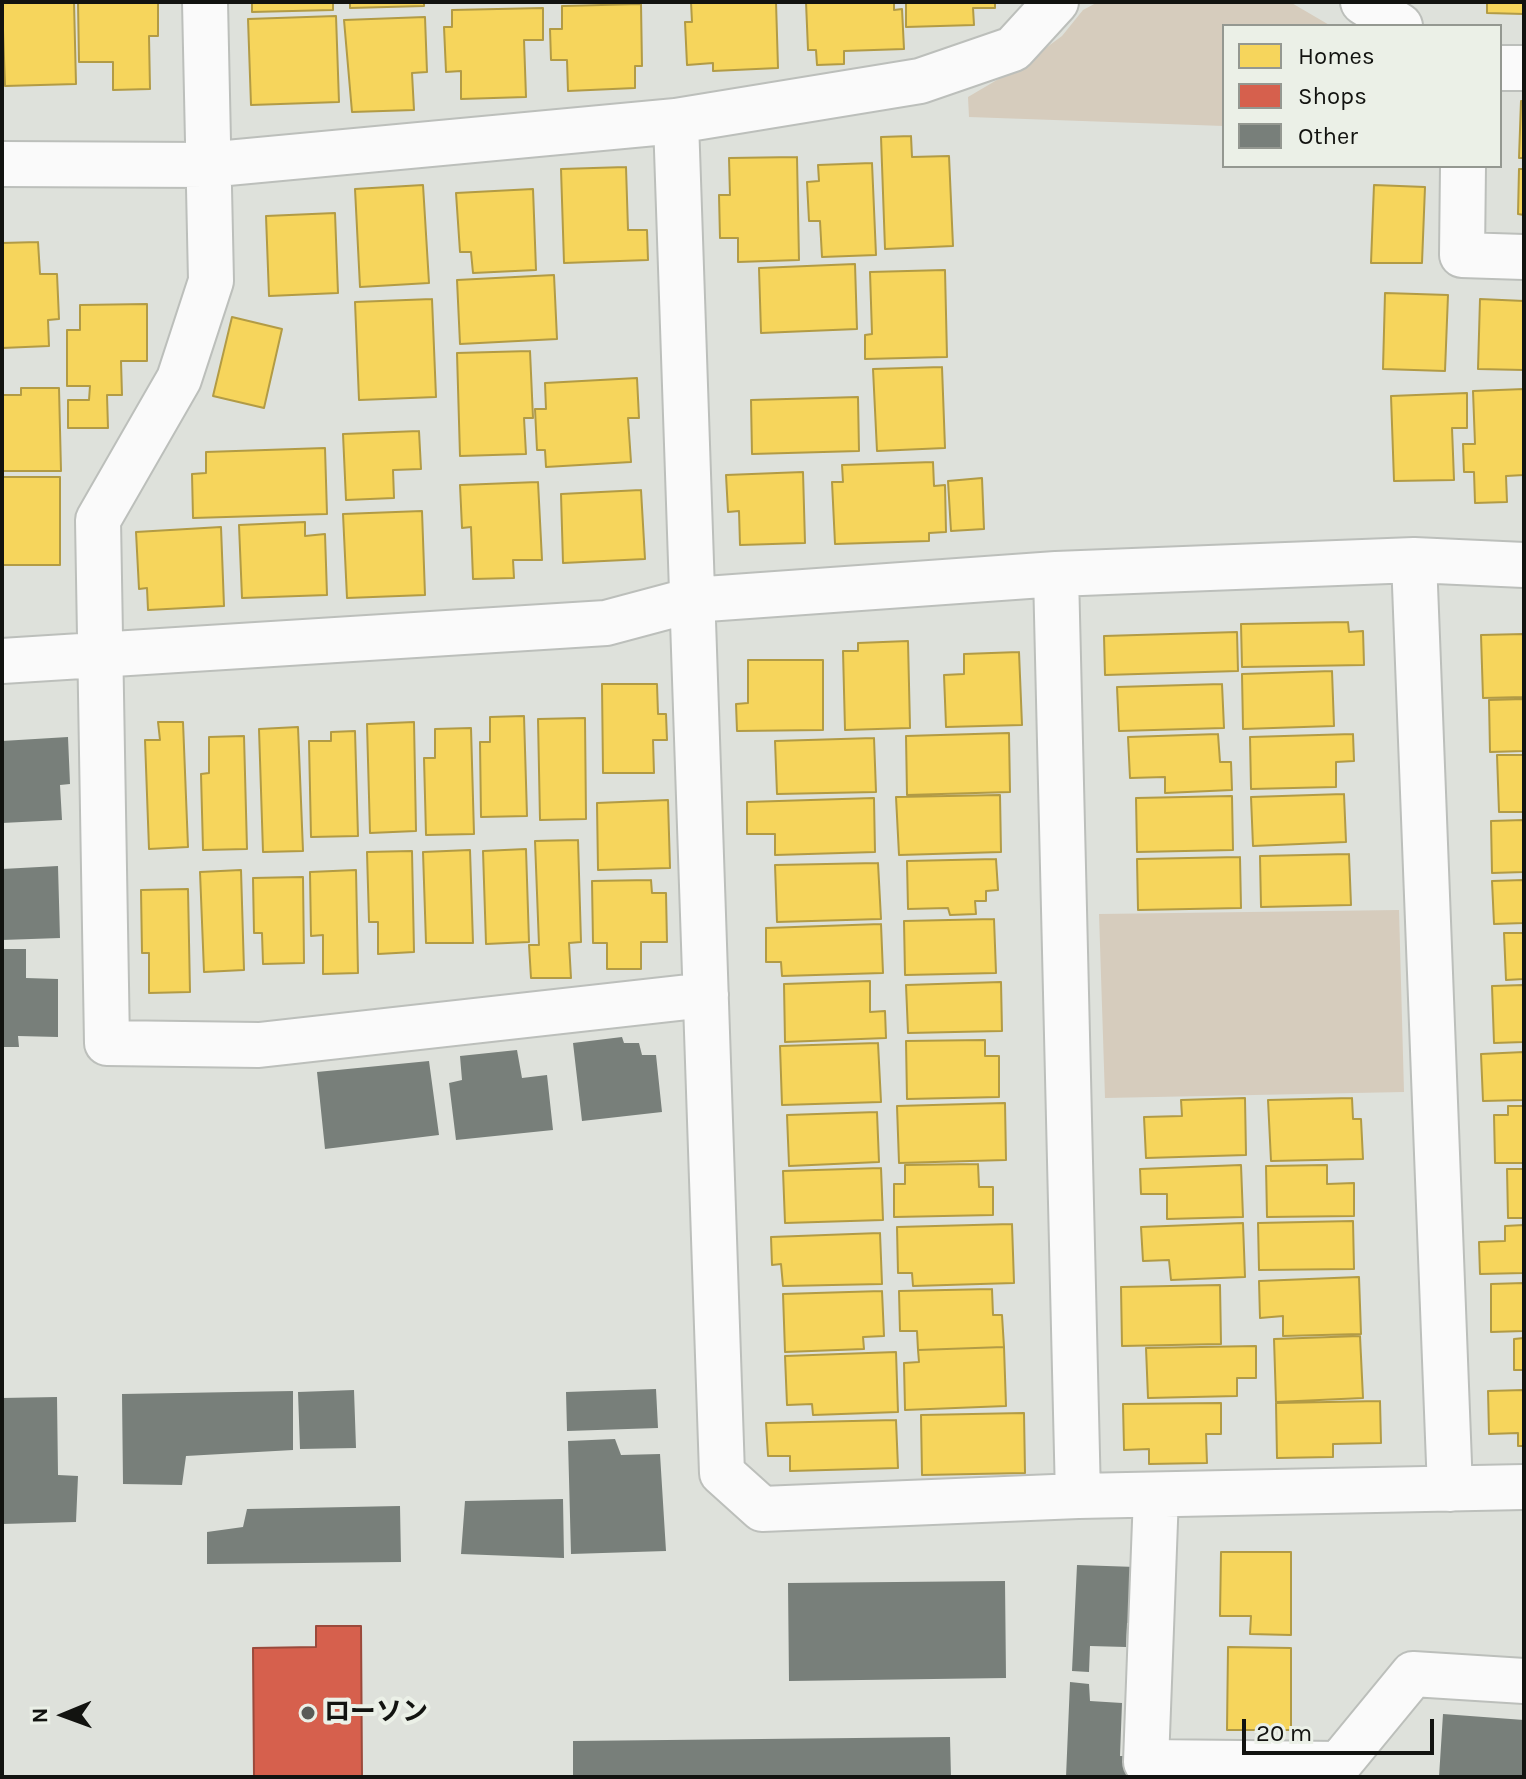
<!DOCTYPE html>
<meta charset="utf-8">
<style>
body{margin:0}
#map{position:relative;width:1526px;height:1779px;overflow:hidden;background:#dee1db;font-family:Karla,sans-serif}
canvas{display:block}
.frame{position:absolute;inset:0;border:4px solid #121310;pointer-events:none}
.legend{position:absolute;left:1222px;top:24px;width:280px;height:144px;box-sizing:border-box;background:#ebf0e7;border:2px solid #949891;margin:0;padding:10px 14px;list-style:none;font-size:24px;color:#121310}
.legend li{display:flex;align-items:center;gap:16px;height:40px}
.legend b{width:40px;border:2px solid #949891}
.north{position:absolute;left:24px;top:1675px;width:80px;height:80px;-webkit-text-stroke:6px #ebf0e7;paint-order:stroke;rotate:269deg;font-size:22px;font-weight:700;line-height:32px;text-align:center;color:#121310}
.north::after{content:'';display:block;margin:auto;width:28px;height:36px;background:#121310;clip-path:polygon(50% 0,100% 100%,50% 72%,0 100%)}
.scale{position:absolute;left:1242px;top:1719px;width:192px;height:36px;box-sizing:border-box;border:4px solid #121310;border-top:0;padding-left:10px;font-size:24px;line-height:28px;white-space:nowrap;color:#121310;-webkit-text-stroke:6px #ebf0e7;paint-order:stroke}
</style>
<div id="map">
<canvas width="1526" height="1779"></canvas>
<div class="frame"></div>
<ul class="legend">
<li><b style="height:22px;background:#f6d55c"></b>Homes</li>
<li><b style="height:22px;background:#d6604d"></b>Shops</li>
<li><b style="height:22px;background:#787f7a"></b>Other</li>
</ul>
<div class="north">N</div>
<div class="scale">20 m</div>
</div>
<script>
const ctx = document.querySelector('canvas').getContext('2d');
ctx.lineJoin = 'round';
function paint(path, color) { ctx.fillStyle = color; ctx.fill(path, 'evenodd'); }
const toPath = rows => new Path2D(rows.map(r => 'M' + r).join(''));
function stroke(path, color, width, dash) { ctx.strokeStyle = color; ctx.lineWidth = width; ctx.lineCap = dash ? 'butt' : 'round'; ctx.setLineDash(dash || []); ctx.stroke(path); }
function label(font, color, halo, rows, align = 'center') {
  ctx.font = font + ' Karla,"Noto Sans JP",sans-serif'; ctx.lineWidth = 8; ctx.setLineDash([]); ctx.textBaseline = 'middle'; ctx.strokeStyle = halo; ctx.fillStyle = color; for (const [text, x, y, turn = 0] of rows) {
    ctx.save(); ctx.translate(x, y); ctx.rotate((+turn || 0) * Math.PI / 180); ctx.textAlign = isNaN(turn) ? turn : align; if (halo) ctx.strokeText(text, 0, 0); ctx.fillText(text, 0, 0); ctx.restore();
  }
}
const green = toPath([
 [1098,2,1290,2,1331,26,1224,26,1224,126,969,117,968,97,1024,64,1062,36,1083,10],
 [1399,910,1404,1092,1105,1098,1099,914]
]);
const homes = toPath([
 [2,2,74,2,76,84,5,86,2,2],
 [78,2,158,2,158,36,149,36,150,89,113,90,113,62,79,62,78,2],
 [252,2,333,2,333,10,252,12,252,2],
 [350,2,424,2,424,6,350,8,350,2],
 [691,2,776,2,778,68,713,71,713,63,687,65,685,22,692,22,691,2],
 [806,2,894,2,894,10,902,9,904,49,844,51,844,64,817,65,816,50,808,50,806,2],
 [906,2,995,2,995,8,973,8,974,25,906,27,906,2],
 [1487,2,1524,2,1524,14,1487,13,1487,2],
 [641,4,642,66,635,66,635,88,568,91,567,60,551,60,550,29,562,29,562,6,641,4],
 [543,8,543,40,524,40,526,97,461,99,461,71,446,72,444,27,452,27,452,10,543,8],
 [336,16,339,102,251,105,248,19,336,16],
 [425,17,427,72,412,73,414,110,352,112,344,20,425,17],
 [1521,101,1524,101,1524,158,1519,158,1521,101],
 [911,136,912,157,949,156,953,246,885,249,881,137,911,136],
 [797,157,799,260,738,262,738,238,720,238,719,195,730,195,729,158,797,157],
 [872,163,876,255,822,257,820,221,809,221,807,182,819,181,818,165,872,163],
 [626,167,628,230,647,230,648,260,564,263,561,169,626,167],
 [1519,169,1524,169,1524,215,1518,214,1519,169],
 [423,185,429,283,360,287,355,189,423,185],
 [1374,185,1425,187,1422,263,1371,263,1374,185],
 [533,189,536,270,473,273,471,252,460,252,456,193,533,189],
 [335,213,338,293,269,296,266,216,335,213],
 [38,242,40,274,57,274,59,319,48,320,49,346,2,348,2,243,38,242],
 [855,264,857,329,761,333,759,268,855,264],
 [945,270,947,357,865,359,865,335,872,334,870,272,945,270],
 [554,275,557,339,460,344,457,280,554,275],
 [1385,293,1448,295,1445,371,1383,369,1385,293],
 [432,299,436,397,359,400,355,302,432,299],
 [1480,299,1524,301,1524,370,1478,369,1480,299],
 [147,304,147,361,121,361,122,395,107,395,108,428,68,428,68,400,89,400,90,386,67,386,67,330,80,330,80,305,147,304],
 [232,317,282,329,264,408,213,396,232,317],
 [530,351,533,418,524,418,526,454,460,456,457,353,530,351],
 [942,367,945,448,877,451,873,369,942,367],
 [637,378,639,418,628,418,631,462,546,467,545,450,537,450,535,409,546,409,545,383,637,378],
 [21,388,59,388,61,471,2,471,2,395,21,395,21,388],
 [1524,389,1524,475,1506,476,1507,502,1475,503,1474,472,1464,472,1463,444,1475,444,1473,391,1524,389],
 [1467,393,1467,428,1452,428,1454,480,1394,481,1391,396,1467,393],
 [858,397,859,451,752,454,751,400,858,397],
 [419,431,421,469,393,470,394,498,346,500,343,434,419,431],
 [325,448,327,514,193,518,192,474,206,473,206,452,325,448],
 [933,462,934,486,945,485,946,532,929,533,929,541,835,544,832,482,843,482,842,465,933,462],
 [803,472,805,543,740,545,739,511,728,512,726,475,803,472],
 [2,477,60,477,60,565,2,565,2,477],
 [982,478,984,529,951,531,948,481,982,478],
 [538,482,542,560,513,560,514,578,473,579,471,527,462,528,460,485,538,482],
 [641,490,645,559,563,563,561,494,641,490],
 [422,511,425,595,347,598,343,514,422,511],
 [305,522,305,536,325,534,327,595,242,598,239,525,305,522],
 [221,527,224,606,148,610,147,588,139,589,136,532,221,527],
 [1348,622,1349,632,1363,631,1364,665,1242,667,1241,624,1348,622],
 [1237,632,1238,671,1105,675,1104,636,1237,632],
 [1524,634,1524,697,1483,698,1481,635,1524,634],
 [908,641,910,728,845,730,843,651,858,651,858,643,908,641],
 [1019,652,1022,725,946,727,944,675,964,674,964,654,1019,652],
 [748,660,823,660,823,730,737,731,736,704,748,703,748,660],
 [1332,671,1334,726,1243,729,1242,674,1332,671],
 [602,684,657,684,658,714,666,714,667,740,653,740,654,773,603,773,602,684],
 [1222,684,1224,728,1119,731,1117,687,1222,684],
 [1524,699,1524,751,1490,752,1489,700,1524,699],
 [524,716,527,816,481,817,480,742,490,742,490,717,524,716],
 [585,718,586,819,540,820,538,719,585,718],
 [158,722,183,722,188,847,149,849,145,740,160,740,158,722],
 [414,722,416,831,370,833,367,724,414,722],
 [298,727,303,851,263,852,259,729,298,727],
 [471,728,474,834,426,835,424,758,435,758,435,729,471,728],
 [355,731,358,836,311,837,309,741,331,741,331,732,355,731],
 [1009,733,1010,792,907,795,906,736,1009,733],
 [1218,734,1220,762,1231,762,1232,790,1165,793,1165,777,1130,778,1128,737,1218,734],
 [1353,734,1354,761,1336,762,1336,787,1251,789,1250,737,1353,734],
 [244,736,247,849,203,850,201,774,209,773,209,737,244,736],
 [874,738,876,792,777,794,775,741,874,738],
 [1497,755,1524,755,1524,812,1499,812,1497,755],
 [1344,794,1346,842,1253,846,1251,797,1344,794],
 [1000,795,1001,852,899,855,896,797,1000,795],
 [1232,796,1233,850,1137,852,1136,798,1232,796],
 [874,798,875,852,775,855,775,834,747,834,747,802,874,798],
 [668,800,670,868,598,870,597,803,668,800],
 [1524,820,1524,872,1492,873,1491,821,1524,820],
 [578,840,581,942,569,943,571,978,531,978,529,945,539,945,535,841,578,840],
 [526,849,529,942,486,944,483,851,526,849],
 [470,850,473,943,426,943,423,852,470,850],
 [412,851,414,952,378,954,378,922,369,922,367,852,412,851],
 [1349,854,1351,905,1261,907,1260,856,1349,854],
 [1240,857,1241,908,1138,910,1137,859,1240,857],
 [996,859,998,890,986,891,986,901,975,901,976,914,950,915,948,908,908,909,907,861,996,859],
 [878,863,881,919,777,922,775,865,878,863],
 [241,870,244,970,204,972,200,872,241,870],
 [356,870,358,973,323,974,323,935,311,936,310,872,356,870],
 [303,877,304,963,263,964,262,933,254,933,253,878,303,877],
 [651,880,652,893,666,893,667,942,641,942,641,969,607,969,607,943,593,943,592,881,651,880],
 [1524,880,1524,923,1494,924,1492,881,1524,880],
 [188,889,190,992,149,993,149,953,142,953,141,890,188,889],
 [994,919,996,973,905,975,904,921,994,919],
 [881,924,883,973,782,976,781,962,766,962,766,928,881,924],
 [1504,933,1524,933,1524,979,1506,980,1504,933],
 [870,981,870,1012,885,1011,886,1038,785,1042,784,984,870,981],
 [1001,982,1002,1031,908,1033,906,985,1001,982],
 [1524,985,1524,1042,1494,1043,1492,986,1524,985],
 [985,1040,985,1056,999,1056,999,1097,907,1099,906,1041,985,1040],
 [878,1043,881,1102,782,1105,780,1046,878,1043],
 [1524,1052,1524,1100,1483,1101,1481,1054,1524,1052],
 [1245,1098,1246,1155,1146,1158,1144,1117,1182,1116,1181,1100,1245,1098],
 [1352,1098,1353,1119,1361,1119,1363,1159,1271,1161,1268,1100,1352,1098],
 [1005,1103,1006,1160,899,1163,897,1106,1005,1103],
 [1508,1106,1524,1106,1524,1163,1495,1163,1494,1115,1508,1115,1508,1106],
 [877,1112,879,1162,789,1166,787,1115,877,1112],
 [978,1164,979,1187,993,1187,993,1215,894,1217,894,1184,905,1184,905,1165,978,1164],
 [1241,1165,1243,1217,1167,1219,1167,1194,1141,1194,1140,1169,1241,1165],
 [1327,1165,1327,1184,1354,1183,1354,1216,1267,1217,1266,1166,1327,1165],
 [881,1168,883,1220,785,1223,783,1171,881,1168],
 [1507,1169,1524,1169,1524,1218,1508,1218,1507,1169],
 [1353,1221,1354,1269,1259,1270,1258,1223,1353,1221],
 [1243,1223,1245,1277,1171,1280,1169,1260,1143,1261,1141,1227,1243,1223],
 [1012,1224,1014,1283,913,1286,912,1273,898,1273,897,1227,1012,1224],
 [1524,1225,1524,1273,1480,1274,1479,1242,1505,1241,1505,1226,1524,1225],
 [880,1233,882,1284,783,1286,781,1264,772,1265,771,1237,880,1233],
 [1359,1277,1361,1334,1283,1336,1283,1316,1260,1318,1259,1281,1359,1277],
 [1524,1283,1524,1331,1491,1332,1491,1284,1524,1283],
 [1220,1285,1221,1344,1122,1346,1121,1287,1220,1285],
 [992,1289,993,1315,1002,1315,1004,1347,918,1350,917,1331,900,1331,899,1291,992,1289],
 [882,1291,884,1336,863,1337,864,1349,785,1352,783,1294,882,1291],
 [1360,1336,1363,1398,1276,1402,1274,1339,1360,1336],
 [1524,1338,1524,1370,1514,1370,1514,1339,1524,1338],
 [1256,1346,1256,1378,1237,1378,1237,1396,1148,1398,1146,1348,1256,1346],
 [1004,1347,1006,1406,905,1410,904,1363,919,1362,918,1350,1004,1347],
 [896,1352,898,1412,813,1415,812,1404,787,1405,785,1356,896,1352],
 [1524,1390,1524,1446,1518,1446,1518,1433,1489,1434,1488,1391,1524,1390],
 [1380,1401,1381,1443,1333,1444,1333,1457,1277,1458,1276,1403,1380,1401],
 [1221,1403,1221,1434,1206,1434,1207,1463,1149,1464,1149,1449,1124,1450,1123,1404,1221,1403],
 [1024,1413,1025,1473,922,1475,921,1415,1024,1413],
 [896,1420,898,1468,790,1471,790,1456,768,1456,766,1423,896,1420],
 [1221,1552,1291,1552,1291,1635,1250,1634,1251,1616,1220,1616,1221,1552],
 [1228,1647,1291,1648,1291,1730,1227,1730,1228,1647]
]);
const shops = toPath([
 [316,1626,361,1626,362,1777,254,1777,253,1648,316,1647,316,1626]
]);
const building = toPath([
 [68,737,70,784,60,785,62,820,2,823,2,741],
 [58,866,60,938,2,940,2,869],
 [2,949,26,949,26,978,58,979,58,1037,18,1036,19,1047,2,1047],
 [622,1037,624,1043,639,1043,642,1055,656,1055,662,1112,582,1121,573,1043],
 [517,1050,522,1078,547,1075,553,1130,456,1140,449,1083,462,1080,460,1056],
 [429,1061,439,1135,325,1149,317,1072],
 [656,1389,658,1428,567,1431,566,1392],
 [354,1390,356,1448,300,1449,298,1392],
 [293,1391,293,1450,186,1456,182,1485,123,1484,122,1394],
 [57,1397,58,1475,78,1476,76,1522,2,1524,2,1398],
 [615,1439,621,1455,660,1454,666,1551,571,1554,568,1441],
 [563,1499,564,1558,461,1554,465,1501],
 [400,1506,401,1562,207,1564,207,1532,243,1527,247,1509],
 [1077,1565,1136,1567,1134,1623,1127,1623,1126,1647,1090,1646,1089,1672,1072,1671],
 [1005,1581,1006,1678,789,1681,788,1583],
 [1070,1682,1089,1684,1090,1701,1122,1703,1120,1756,1131,1756,1131,1777,1066,1777],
 [1443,1714,1524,1720,1524,1776,1439,1777],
 [950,1737,951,1777,573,1777,573,1741]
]);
const street = toPath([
 [205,2,211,281,179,379,98,520,107,1043,259,1045,706,995],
 [1363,2,1400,26],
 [1500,68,1524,68],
 [676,121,722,1473,762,1509,1078,1496,1524,1487],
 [2,164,206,165,676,121,920,81,1013,49,1056,2],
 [1463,166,1462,255,1524,257],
 [1414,560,1450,1489],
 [1056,574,1078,1496],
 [2,661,606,623,692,600,1056,574,1414,560,1524,565],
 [1156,1495,1146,1762,1339,1764,1413,1674,1524,1681]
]);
const markers = [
 [308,1713,8,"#595b57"]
];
const poiNames = [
 ["ローソン",324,1713]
];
paint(green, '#d6ccbd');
paint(homes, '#f6d55c');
stroke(homes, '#b29b45', 2);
paint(shops, '#d6604d');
stroke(shops, '#9b493b', 2);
paint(building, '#787f7a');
stroke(street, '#bcbfbb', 48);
stroke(street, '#fafafa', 44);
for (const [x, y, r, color] of markers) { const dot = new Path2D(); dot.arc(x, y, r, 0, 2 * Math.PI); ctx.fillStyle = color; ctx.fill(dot); stroke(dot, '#ebf0e7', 3); }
label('bold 26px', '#121310', '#ebf0e7', poiNames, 'left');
</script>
